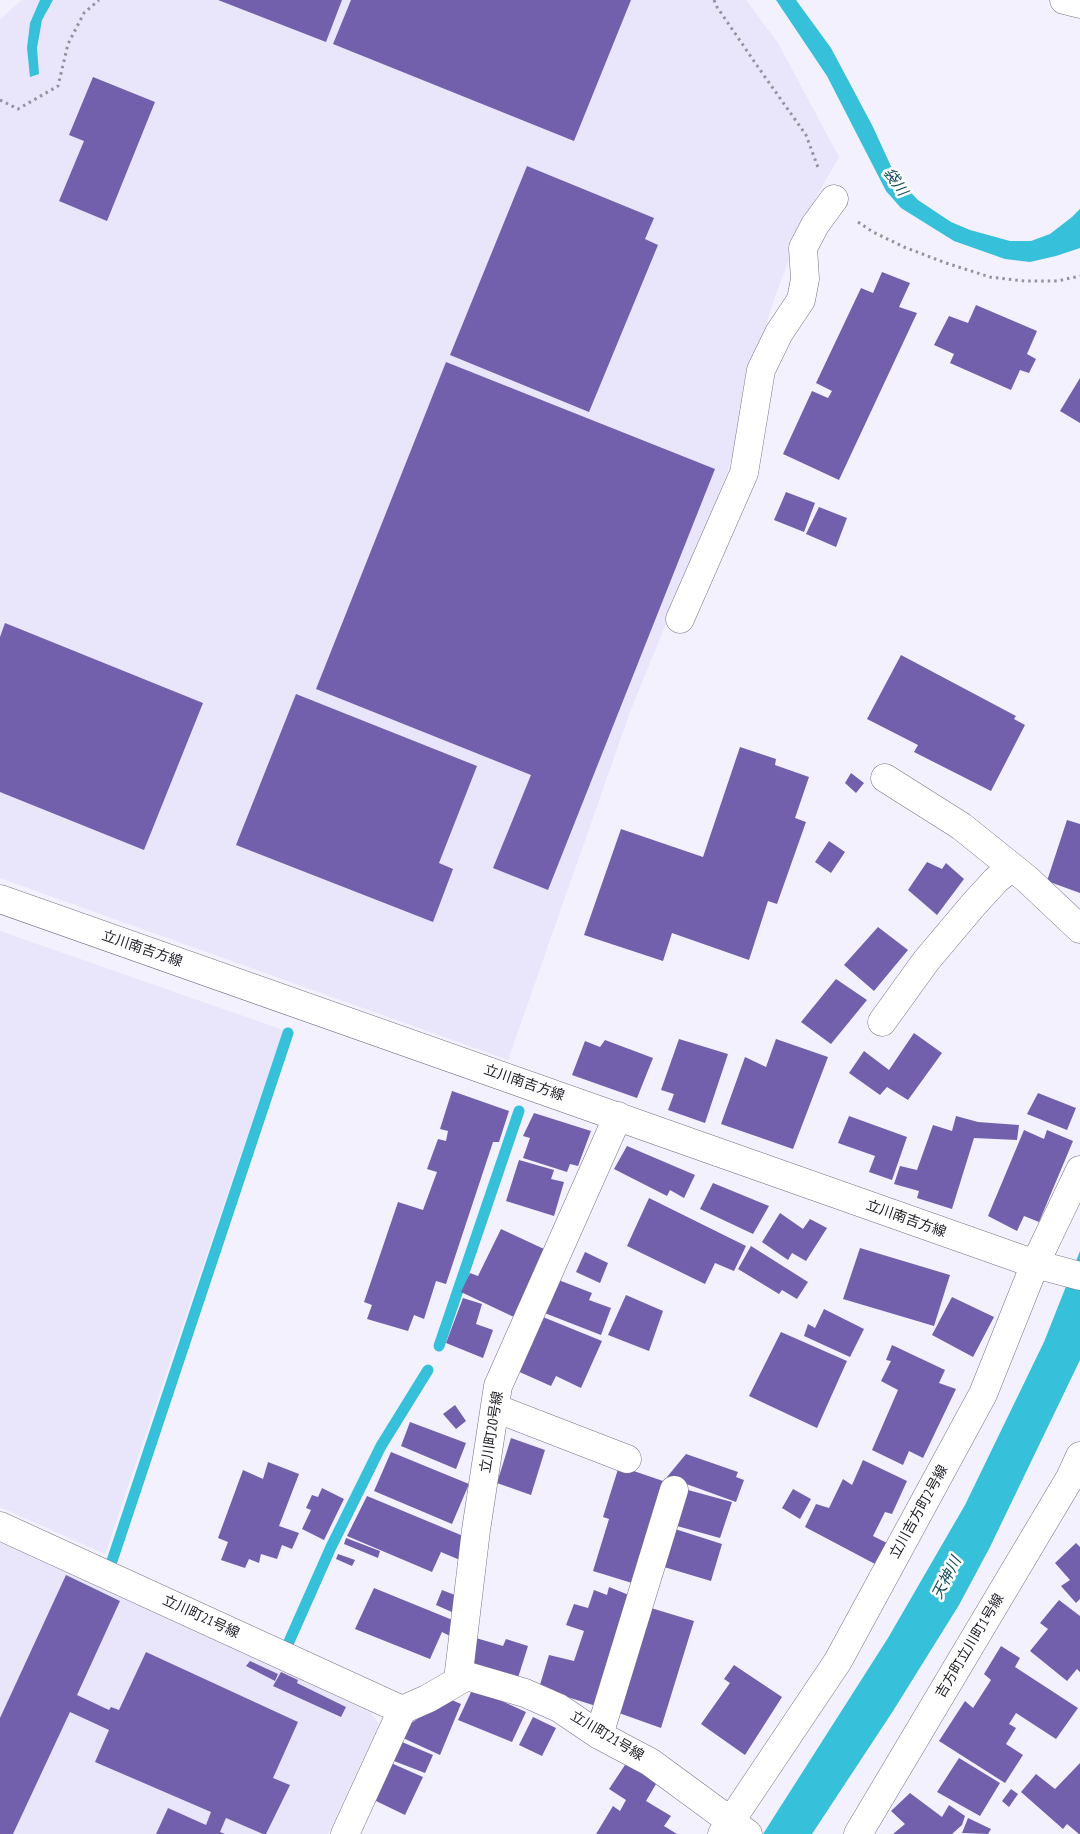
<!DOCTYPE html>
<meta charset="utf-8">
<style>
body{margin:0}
canvas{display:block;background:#f3f1fd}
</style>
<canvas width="1080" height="1834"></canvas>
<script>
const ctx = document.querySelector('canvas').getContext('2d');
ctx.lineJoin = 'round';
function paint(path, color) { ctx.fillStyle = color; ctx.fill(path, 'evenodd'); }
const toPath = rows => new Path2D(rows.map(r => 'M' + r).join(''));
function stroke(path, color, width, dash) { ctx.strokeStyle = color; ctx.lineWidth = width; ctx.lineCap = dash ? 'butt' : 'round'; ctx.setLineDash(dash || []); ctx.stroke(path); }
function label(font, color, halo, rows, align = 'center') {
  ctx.font = font + ' "PT Sans Narrow","Noto Sans JP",sans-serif'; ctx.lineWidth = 5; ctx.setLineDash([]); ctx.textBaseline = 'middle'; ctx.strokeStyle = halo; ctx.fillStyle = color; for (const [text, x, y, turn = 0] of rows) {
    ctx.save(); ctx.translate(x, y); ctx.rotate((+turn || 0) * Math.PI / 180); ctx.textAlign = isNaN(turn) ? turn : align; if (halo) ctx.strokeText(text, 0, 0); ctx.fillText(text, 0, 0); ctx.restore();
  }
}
const built = toPath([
 [22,0,746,0,778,43,839,157,803,220,771,308,728,471,630,712,508,1060,0,878,0,19],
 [0,931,283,1030,105,1554,0,1507],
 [0,1541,143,1606,370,1712,379,1724,328,1834,0,1834]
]);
const water = toPath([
 [40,0,53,0,42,20,37,48,39,74,30,77,27,48,30,23],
 [776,0,796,0,831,48,872,125,896,177,918,200,951,222,970,230,1010,241,1031,241,1050,234,1072,217,1080,209,1080,248,1056,256,1030,262,1005,259,954,241,901,208,886,191,827,76],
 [1080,1251,1080,1360,990,1547,959,1605,893,1711,812,1834,763,1834,888,1638,965,1505,1044,1342]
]);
const stream = toPath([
 [439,1346,519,1111],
 [112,1561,288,1033],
 [288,1644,331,1547,381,1446,428,1370]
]);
const building = toPath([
 [218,0,342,0,326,42],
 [351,0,631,0,574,141,333,44],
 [93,77,155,102,107,221,59,201,84,141,69,135],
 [527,166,654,218,645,239,658,245,589,412,450,355],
 [882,272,910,283,899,307,917,313,839,480,783,454,812,391,828,398,832,391,816,383,861,288,873,293],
 [976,305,1037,331,1027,354,1036,359,1029,373,1020,370,1011,390,950,363,954,354,934,345,949,316,968,323],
 [446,362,715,469,548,890,493,868,531,775,316,689],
 [1080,378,1080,423,1060,411],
 [786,492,815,503,804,532,774,520],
 [819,507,847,518,836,547,806,534],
 [5,623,203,703,144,850,0,792,0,637],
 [901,655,1016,716,1014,719,1025,725,991,791,914,752,918,745,867,719],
 [296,694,477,766,439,863,453,869,433,922,236,845],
 [740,747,776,759,775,765,809,777,795,818,806,822,777,904,768,901,749,960,672,933,663,961,584,935,621,829,703,857],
 [851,773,864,783,856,793,845,783],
 [1067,820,1080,824,1080,893,1047,881],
 [829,841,845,852,831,873,815,862],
 [927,862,942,869,946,863,964,879,937,915,908,890],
 [878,927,908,950,874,991,844,965],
 [836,979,867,1000,831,1044,801,1022],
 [914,1033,942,1053,908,1100,887,1087,880,1095,849,1073,864,1051,889,1070],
 [679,1039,728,1054,705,1123,668,1110,674,1094,661,1090],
 [776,1039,828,1057,793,1149,721,1124,745,1057,766,1067],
 [605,1040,653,1058,637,1098,572,1075,585,1041,600,1047],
 [452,1091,509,1111,499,1142,493,1142,446,1284,436,1281,424,1319,414,1315,408,1331,367,1319,372,1305,364,1302,398,1202,423,1210,437,1172,427,1169,438,1139,446,1141,448,1131,440,1129],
 [1038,1093,1076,1108,1067,1130,1027,1114],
 [534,1113,591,1131,578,1166,570,1164,567,1172,523,1158,530,1138,523,1136],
 [849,1116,907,1137,892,1180,869,1172,875,1156,838,1143],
 [956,1116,978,1122,1019,1125,1017,1140,974,1138,952,1209,917,1198,919,1191,894,1184,900,1166,917,1170,933,1125,952,1131],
 [1024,1130,1044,1139,1047,1130,1073,1141,1039,1222,1024,1216,1017,1231,988,1216],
 [627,1146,695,1175,684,1198,670,1190,667,1196,614,1169],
 [519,1160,554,1170,551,1179,564,1182,554,1216,506,1201],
 [713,1183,769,1206,753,1234,700,1209],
 [649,1198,746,1246,734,1271,715,1263,705,1284,627,1246],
 [780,1213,803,1229,810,1219,827,1228,806,1261,792,1253,788,1260,762,1242],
 [501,1229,544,1249,516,1318,461,1292,470,1273,478,1276],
 [751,1246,808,1282,797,1299,782,1290,779,1294,738,1269],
 [860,1248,950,1275,934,1326,843,1299],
 [585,1252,608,1263,600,1283,576,1272],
 [556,1279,592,1293,589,1300,611,1308,601,1335,542,1312],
 [626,1295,663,1311,649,1351,608,1335],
 [952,1297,994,1317,973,1357,932,1335],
 [463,1298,482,1304,476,1324,493,1330,483,1358,446,1343],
 [824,1309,864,1329,850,1357,804,1336,808,1324,815,1328],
 [538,1315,602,1341,581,1388,556,1376,551,1386,515,1370],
 [781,1332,847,1361,817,1428,749,1396],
 [892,1345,945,1370,939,1383,956,1389,923,1458,909,1451,903,1465,872,1450,898,1390,881,1381,891,1361,886,1360],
 [455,1405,466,1421,456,1429,443,1414],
 [410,1422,466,1443,456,1469,401,1446],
 [511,1438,545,1450,531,1495,497,1483],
 [391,1452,469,1484,452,1524,374,1491],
 [686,1454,738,1472,736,1477,744,1480,736,1502,667,1477],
 [863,1460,907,1481,892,1514,885,1512,873,1536,887,1543,875,1564,805,1527,816,1504,829,1508,843,1479,852,1485],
 [268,1462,299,1474,279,1526,299,1533,292,1549,282,1545,277,1559,261,1554,259,1563,249,1559,245,1568,221,1560,228,1542,218,1538,243,1470,263,1479],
 [619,1466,663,1481,632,1583,593,1571,609,1519,603,1517],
 [322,1488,344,1499,324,1540,302,1529,311,1510,306,1508,312,1495,318,1497],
 [793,1489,811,1499,800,1519,782,1508],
 [688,1490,732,1502,720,1538,677,1526],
 [367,1496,468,1538,460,1560,441,1552,432,1572,347,1536],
 [675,1529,722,1544,711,1581,664,1567],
 [346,1538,380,1551,378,1558,344,1544],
 [1076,1543,1080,1547,1080,1599,1076,1603,1061,1586,1070,1580,1055,1563],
 [338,1554,355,1560,352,1566,336,1559],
 [66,1575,120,1601,77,1695,109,1710,111,1707,119,1710,146,1652,298,1722,273,1778,290,1785,266,1834,263,1834,226,1818,220,1832,225,1834,156,1834,168,1808,206,1825,211,1812,95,1762,109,1730,70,1712,13,1834,0,1834,0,1718],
 [609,1587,629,1595,596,1706,539,1688,549,1655,574,1661,584,1631,566,1625,574,1604,588,1608,594,1590,607,1595],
 [374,1588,455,1621,450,1636,442,1632,430,1659,355,1629],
 [442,1590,460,1597,454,1613,436,1605],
 [1059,1600,1080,1616,1080,1672,1077,1669,1067,1681,1030,1651,1048,1629,1040,1623],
 [651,1608,694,1621,661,1728,619,1713],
 [476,1638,503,1646,506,1639,528,1646,517,1681,468,1664],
 [1001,1646,1020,1658,1015,1667,1078,1708,1056,1739,1016,1713,1009,1724,1016,1728,1006,1744,1023,1755,1005,1783,939,1741,965,1701,973,1708,991,1680,984,1674],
 [250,1661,278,1674,275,1681,246,1666],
 [734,1665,782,1697,745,1755,701,1724,730,1683,724,1679],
 [281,1672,298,1680,297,1683,346,1707,341,1717,273,1686],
 [473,1688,526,1712,512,1742,458,1720],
 [447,1698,461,1704,440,1755,403,1738,410,1724],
 [533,1717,556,1728,542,1756,519,1745],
 [402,1742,433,1755,425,1773,394,1761],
 [959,1758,1000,1783,980,1816,937,1792],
 [629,1759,659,1779,646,1801,671,1816,664,1826,677,1834,596,1834,613,1806,620,1811,626,1800,609,1789],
 [391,1763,423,1777,405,1815,374,1800],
 [1080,1763,1080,1834,1079,1834,1067,1824,1063,1829,1021,1792,1036,1774,1055,1789],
 [1011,1789,1018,1794,1009,1807,1002,1801],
 [910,1793,942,1817,949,1805,965,1816,962,1825,952,1834,893,1834,905,1824,891,1811],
 [968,1818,991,1829,988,1834,962,1833]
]);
const path = toPath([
 [714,0,717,7,758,67,806,135,819,170],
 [0,100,18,109,58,86,68,44,84,13,99,0],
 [858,222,873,232,904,247,946,263,990,277,1025,281,1057,281,1080,276]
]);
const minor = toPath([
 [1064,0,1080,4],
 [680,619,744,473,761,370,779,333,801,300,805,279,803,248,815,225,834,199],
 [885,778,961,826,1027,879,1080,929],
 [0,899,1035,1264,1080,1276],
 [882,1022,926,961,974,904,996,880,1012,867],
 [495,1408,627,1459],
 [0,1526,402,1710],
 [458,1680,476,1530,498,1386,618,1116],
 [402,1710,427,1699,467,1676,525,1693,559,1708,599,1735,650,1762,748,1834],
 [599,1735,674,1490],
 [345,1834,402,1710],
 [722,1834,838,1661,983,1394,1035,1264,1080,1170],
 [858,1834,1070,1478,1080,1456]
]);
const streetNames = [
 ["立川南吉方線",142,949,19],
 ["立川南吉方線",524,1083,19],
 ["立川南吉方線",906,1219,20],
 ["立川町20号線",492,1432,-81],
 ["立川吉方町2号線",919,1512,-61],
 ["立川町21号線",201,1617,25],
 ["吉方町立川町1号線",970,1646,-59],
 ["立川町21号線",607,1736,31]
];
const waterNames = [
 ["袋川",895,182,55],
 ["天神川",947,1578,-63]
];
paint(built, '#e9e5fb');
paint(water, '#37c0d9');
stroke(stream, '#37c0d9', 11);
paint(building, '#7360ad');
stroke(minor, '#78738c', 29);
stroke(path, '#94929d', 3, [2.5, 4]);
stroke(minor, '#fff', 28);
label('14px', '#1d1b25', '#fff', streetNames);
label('italic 15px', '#144d57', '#fff', waterNames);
</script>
